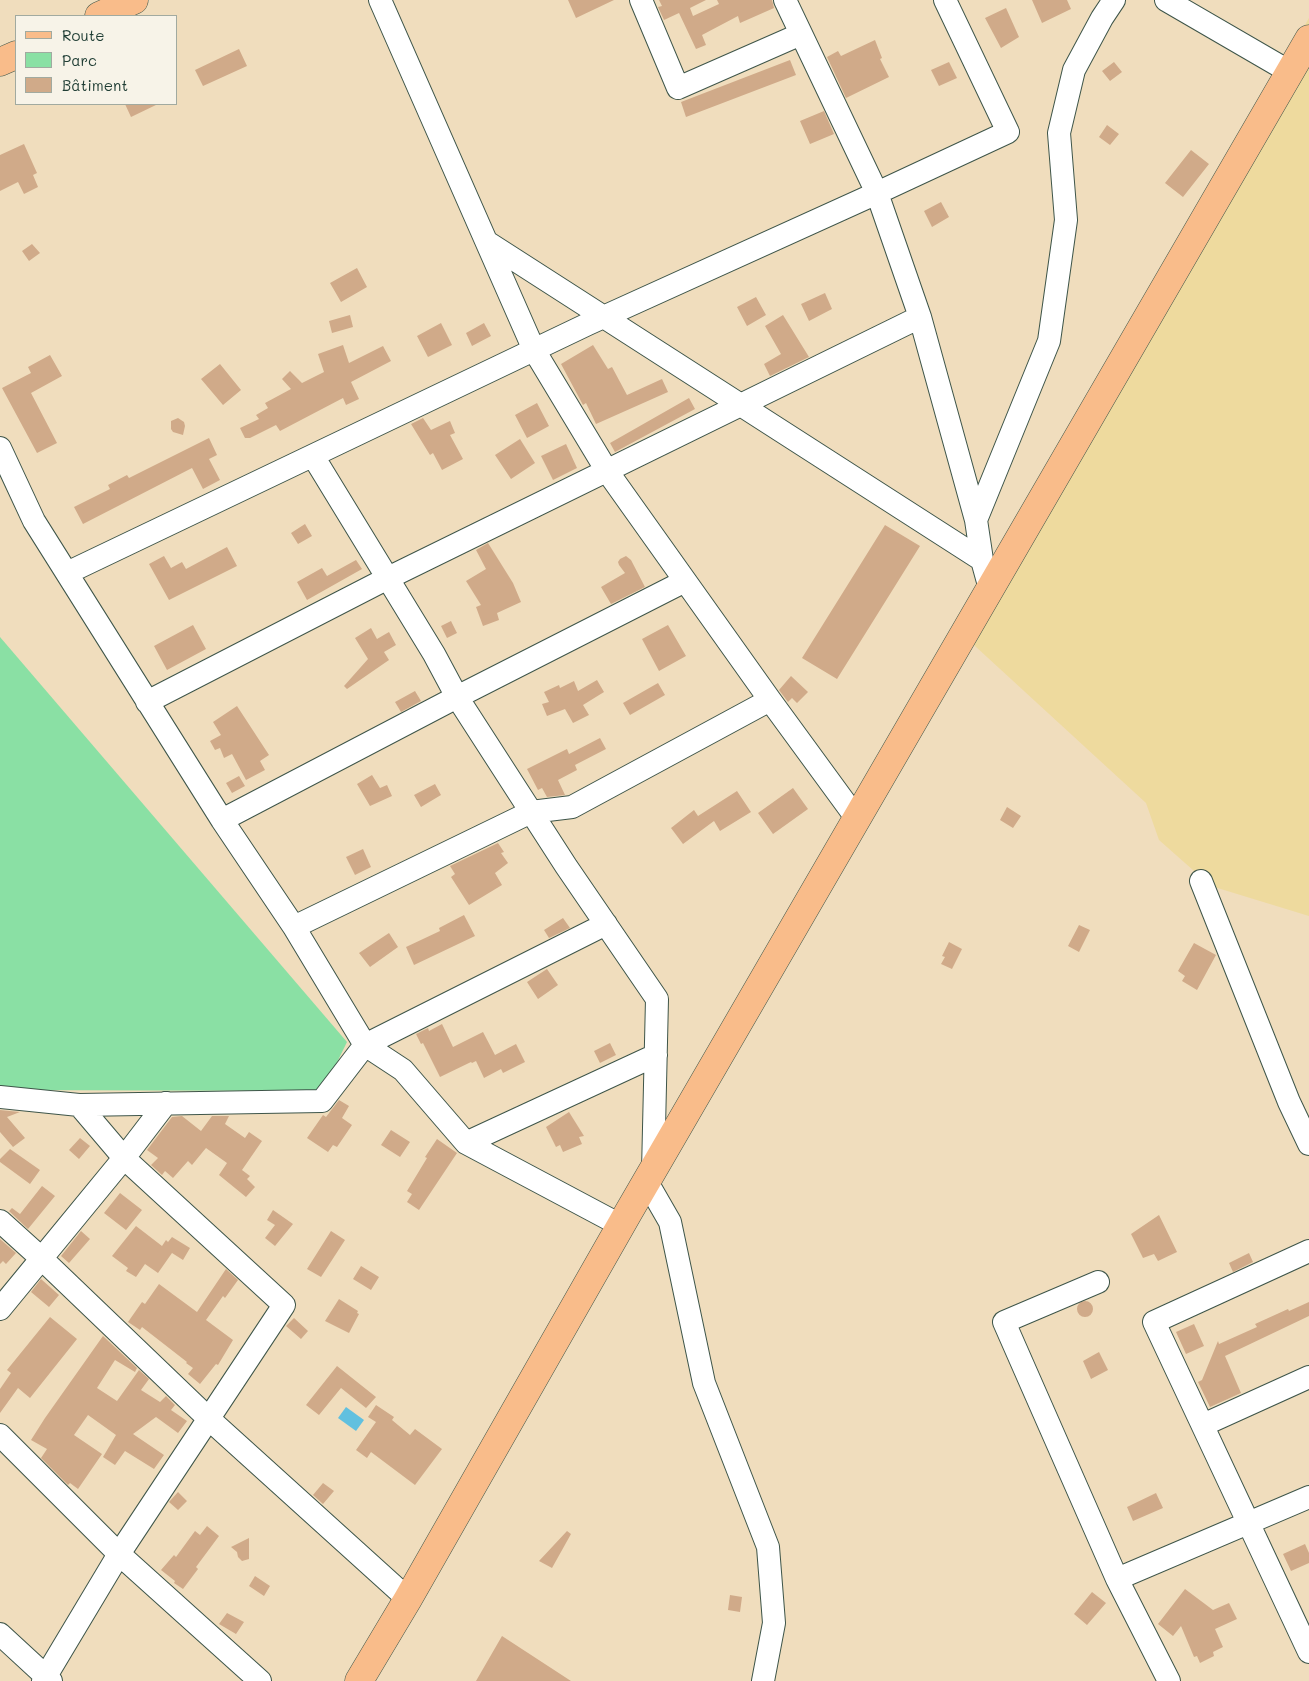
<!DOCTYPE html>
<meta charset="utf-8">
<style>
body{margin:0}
#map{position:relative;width:1309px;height:1681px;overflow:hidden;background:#f0ddbd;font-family:Mali,sans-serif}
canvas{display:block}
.legend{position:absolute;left:15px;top:15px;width:162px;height:90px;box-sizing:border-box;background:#f7f3e8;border:1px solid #a1aaa0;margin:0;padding:6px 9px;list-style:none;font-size:15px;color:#1f3d34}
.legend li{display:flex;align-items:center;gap:10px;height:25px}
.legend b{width:25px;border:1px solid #a1aaa0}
</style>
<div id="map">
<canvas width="1309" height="1681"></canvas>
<ul class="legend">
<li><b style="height:6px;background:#f9bc8a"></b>Route</li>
<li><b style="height:14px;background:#8ae0a4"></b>Parc</li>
<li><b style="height:14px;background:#d0aa89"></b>Bâtiment</li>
</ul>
</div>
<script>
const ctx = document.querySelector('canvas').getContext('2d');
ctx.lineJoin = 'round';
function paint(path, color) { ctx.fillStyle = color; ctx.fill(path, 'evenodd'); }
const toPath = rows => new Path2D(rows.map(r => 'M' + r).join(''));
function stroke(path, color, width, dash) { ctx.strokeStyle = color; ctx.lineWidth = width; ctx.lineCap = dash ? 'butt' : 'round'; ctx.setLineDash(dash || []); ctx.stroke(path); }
const green = toPath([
 [0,637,347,1042,323,1091,0,1090]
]);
const sand = toPath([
 [1309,18,1309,916,1211,886,1159,840,1146,803,963,635,1184,229]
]);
const water = toPath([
 [346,1407,364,1420,356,1431,338,1418]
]);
const building = toPath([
 [568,0,614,0,576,18],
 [659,0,706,0,690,8,693,16,719,4,717,0,772,0,774,8,740,23,738,16,702,35,706,45,696,49,679,13,664,20,658,7,662,6],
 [1032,0,1067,0,1071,9,1042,23],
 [1006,8,1019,37,1001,48,985,18],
 [875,40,882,58,880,59,889,77,846,98,827,57,838,51,841,56],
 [239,49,247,66,203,86,195,70],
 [790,60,796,75,686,117,681,102],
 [949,62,957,78,939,86,931,70],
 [1114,62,1122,72,1110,81,1102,71],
 [125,104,158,104,131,117],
 [824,111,834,134,810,144,800,121],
 [1107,125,1119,134,1110,145,1099,137],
 [24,144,37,173,33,175,38,187,24,194,18,182,0,191,0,155],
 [1191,150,1209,164,1183,197,1165,183],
 [941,202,949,217,932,227,924,211],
 [32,244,40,253,29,261,22,251],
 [357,268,367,287,341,302,330,283],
 [825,293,832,309,809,321,801,304],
 [756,297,766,315,747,326,737,307],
 [350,315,353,327,332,333,329,321],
 [783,315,809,357,770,376,764,364,781,354,765,326],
 [441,323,452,345,428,357,417,336],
 [484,323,491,336,472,346,466,333],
 [343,345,349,363,383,346,391,361,351,382,359,399,346,405,343,398,280,431,276,425,250,438,245,438,240,428,259,419,256,415,268,408,265,403,291,389,282,379,290,371,302,383,324,372,318,354],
 [593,345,608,369,612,367,627,395,662,379,668,392,596,424,586,403,583,405,561,364],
 [50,355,62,376,31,393,57,443,37,453,2,388,31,373,28,367],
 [220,364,241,390,223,405,201,379],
 [689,398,695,409,615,452,610,443],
 [537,403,549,426,527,438,515,415],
 [178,418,184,422,185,426,183,435,173,432,171,429,171,421],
 [423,418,431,430,450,421,455,433,450,435,463,459,442,470,433,453,430,455,411,424],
 [209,438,217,455,209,459,220,480,203,489,192,468,83,524,74,507,110,489,108,485,127,475,129,478],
 [520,439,535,463,511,479,495,455],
 [566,444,577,468,553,480,541,456],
 [305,524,312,536,298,544,291,533],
 [885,525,920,546,837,679,802,658],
 [488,543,513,583,521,602,497,613,499,620,483,626,476,607,481,605,466,581,486,569,476,550],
 [227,547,237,566,169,600,149,564,164,556,171,568,182,562,186,569],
 [626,556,631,560,645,587,611,604,601,587,625,573,619,565,618,562,620,559],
 [356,560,362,569,307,600,297,582,322,568,327,576],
 [451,621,457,633,447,638,441,626],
 [193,625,206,649,167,670,154,646],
 [668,625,686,656,659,671,642,639],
 [371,628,377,639,389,632,396,645,384,652,389,660,347,689,344,686,368,659,355,638],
 [791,676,808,692,797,703,792,698,788,702,779,690],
 [597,680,604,692,583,705,589,715,573,723,565,709,547,716,542,704,549,702,544,692,559,685,560,688,574,681,578,691],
 [658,683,665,695,630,715,623,703],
 [415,691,421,701,401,712,395,702],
 [237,706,269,755,260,761,265,770,246,780,232,754,224,758,220,748,215,750,210,741,221,735,213,722],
 [600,738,606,749,575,765,577,770,558,780,565,795,547,797,542,788,538,790,527,769,567,749,569,754],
 [372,775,380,788,387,785,392,796,370,806,357,784],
 [239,776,245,786,232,793,226,783],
 [435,784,441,795,421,807,414,795],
 [793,788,808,809,773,834,758,813],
 [737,791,751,812,720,831,714,821,683,844,671,828,694,810,698,816],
 [1007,807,1021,816,1013,828,1000,820],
 [498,843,504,852,501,853,508,863,495,873,502,885,469,905,451,877,455,874,450,866],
 [363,849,371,867,355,875,346,857],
 [464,915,475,936,414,965,406,947,440,931,439,928],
 [563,918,570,928,549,938,544,930],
 [1079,925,1090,930,1079,952,1068,946],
 [389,933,398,947,370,967,359,953],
 [949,942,962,949,952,969,941,964,945,957,942,956],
 [1194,943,1216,955,1197,990,1182,981,1185,976,1178,971],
 [547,969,558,985,538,999,527,982],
 [442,1024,453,1047,483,1032,495,1055,516,1044,525,1062,503,1073,501,1069,484,1078,476,1061,472,1063,471,1062,440,1077,423,1043,421,1044,416,1034,428,1028,429,1031],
 [610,1043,616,1055,600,1063,594,1051],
 [339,1100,349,1106,342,1118,352,1125,337,1147,333,1145,328,1152,307,1138,323,1115,326,1117],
 [0,1110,20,1112,7,1117,25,1138,13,1147,0,1132],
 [569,1112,584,1136,579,1137,582,1144,563,1152,560,1145,556,1147,546,1127],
 [182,1116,201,1131,212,1116,229,1116,225,1124,245,1138,249,1132,262,1141,242,1170,250,1176,247,1179,255,1187,246,1197,219,1175,227,1163,206,1148,192,1165,188,1161,173,1178,165,1171,162,1175,151,1165,158,1158,147,1150,172,1117],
 [391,1130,410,1142,400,1157,381,1145],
 [80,1138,90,1146,79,1159,69,1150],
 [437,1139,457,1153,419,1210,407,1202,412,1194,407,1191,427,1158,425,1157],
 [10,1149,40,1170,30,1184,0,1162,0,1159],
 [42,1186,55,1196,28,1229,9,1211,12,1208,20,1214],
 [120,1193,142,1210,126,1230,104,1213],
 [273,1210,293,1224,275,1246,265,1238,275,1225,267,1220],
 [1159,1215,1177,1252,1158,1261,1154,1254,1143,1258,1131,1234],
 [136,1226,162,1246,166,1240,168,1242,172,1237,190,1248,183,1260,172,1253,158,1273,145,1264,136,1277,126,1271,128,1268,112,1256],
 [81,1231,90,1239,69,1263,61,1256],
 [331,1231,345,1240,321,1277,307,1269],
 [0,1239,16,1253,6,1264,3,1261,0,1264],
 [1249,1253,1253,1262,1233,1272,1229,1263],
 [361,1266,379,1277,371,1290,353,1279],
 [226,1269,238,1280,225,1298,223,1296,206,1320,233,1340,218,1365,216,1364,200,1384,188,1374,193,1368,186,1363,187,1362,142,1327,140,1330,128,1322,142,1302,145,1304,159,1284,197,1312],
 [41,1279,59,1295,49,1307,31,1292],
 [339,1299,358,1311,357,1313,359,1314,349,1333,325,1321],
 '1077 1309a8 8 0 1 1 16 0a8 8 0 1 1-16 0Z',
 [1309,1302,1309,1316,1225,1356,1241,1393,1210,1407,1198,1382,1202,1380,1218,1341,1219,1344,1257,1327,1255,1324,1288,1309,1289,1311],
 [50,1317,77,1339,30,1398,18,1388,0,1413,0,1389,11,1373,7,1370],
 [294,1318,308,1331,301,1339,286,1326],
 [1194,1324,1204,1346,1186,1354,1176,1332],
 [103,1336,137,1368,135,1372,115,1360,97,1388,117,1401,139,1370,149,1379,141,1390,160,1402,166,1396,175,1405,171,1410,187,1421,178,1433,156,1417,133,1434,164,1455,154,1469,125,1451,115,1465,103,1457,116,1435,88,1415,74,1435,102,1454,78,1489,70,1483,68,1485,41,1458,47,1449,31,1440,45,1418],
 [1099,1352,1108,1370,1091,1379,1083,1361],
 [337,1366,376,1397,366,1408,341,1388,319,1415,306,1405],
 [376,1405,394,1417,392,1420,410,1435,415,1429,442,1449,415,1485,371,1452,367,1458,356,1450,376,1422,368,1417],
 [323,1483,334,1491,323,1504,313,1495],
 [178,1492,187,1501,178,1510,169,1502],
 [1156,1493,1163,1508,1133,1521,1127,1507],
 [207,1526,219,1536,196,1567,198,1569,183,1589,174,1583,175,1581,161,1570,174,1555,176,1557,195,1531,200,1535],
 [567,1531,571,1534,552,1568,539,1561],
 [249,1538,249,1559,242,1561,238,1557,237,1552,231,1547],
 [1305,1544,1309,1553,1309,1563,1291,1571,1283,1554],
 [255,1576,270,1586,264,1596,249,1586],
 [1185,1589,1213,1610,1229,1603,1237,1619,1215,1629,1223,1647,1213,1652,1214,1656,1200,1663,1197,1656,1194,1657,1181,1626,1173,1636,1158,1624],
 [1092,1592,1106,1603,1087,1625,1074,1614],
 [730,1595,742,1597,740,1612,728,1610],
 [227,1613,244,1622,236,1634,219,1624],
 [502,1636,571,1681,476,1681]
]);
const minor = toPath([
 [380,0,534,350,607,471,770,700,857,819],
 [641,0,678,88,801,34],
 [785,0,877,193,920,317,976,520,982,560,990,589],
 [1166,0,1290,72],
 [487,242,982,560],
 [0,448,34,521,222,820,294,927,365,1045,606,924],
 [313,456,434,654,457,697,566,866,657,999,653,1171],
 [976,520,1049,341,1066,220,1059,133,1074,70,1102,18,1114,0],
 [67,573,588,324,877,193,1008,132,945,0],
 [147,702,388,578,920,317],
 [222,820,457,697,685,581],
 [1201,881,1289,1102,1309,1144],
 [294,927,531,812,572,807,770,700],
 [0,1097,79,1105,322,1101,365,1045,403,1070,466,1143,622,1226],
 [466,1143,656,1055],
 [647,1182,670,1222,704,1383,768,1547,774,1623,763,1681],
 [0,1221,41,1258,209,1419,408,1599],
 [1309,1251,1154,1322,1309,1652],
 [1098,1282,1004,1322,1117,1579,1169,1681],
 [0,1309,124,1158,166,1103],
 [1203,1425,1309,1377],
 [0,1435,119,1554,260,1681],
 [1117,1579,1309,1497],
 [0,1634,51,1681],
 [43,1681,119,1554,284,1305,124,1158,79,1105]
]);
const major = toPath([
 [99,16,134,0],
 [0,62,16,55],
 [359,1681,408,1599,628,1213,1309,39]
]);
paint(green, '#8ae0a4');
paint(sand, '#eeda9e');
paint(water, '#61c0df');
paint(building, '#d0aa89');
stroke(minor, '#3e5549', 24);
stroke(major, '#3e5549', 29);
stroke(minor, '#fff', 22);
stroke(major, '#f9bc8a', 28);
</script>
